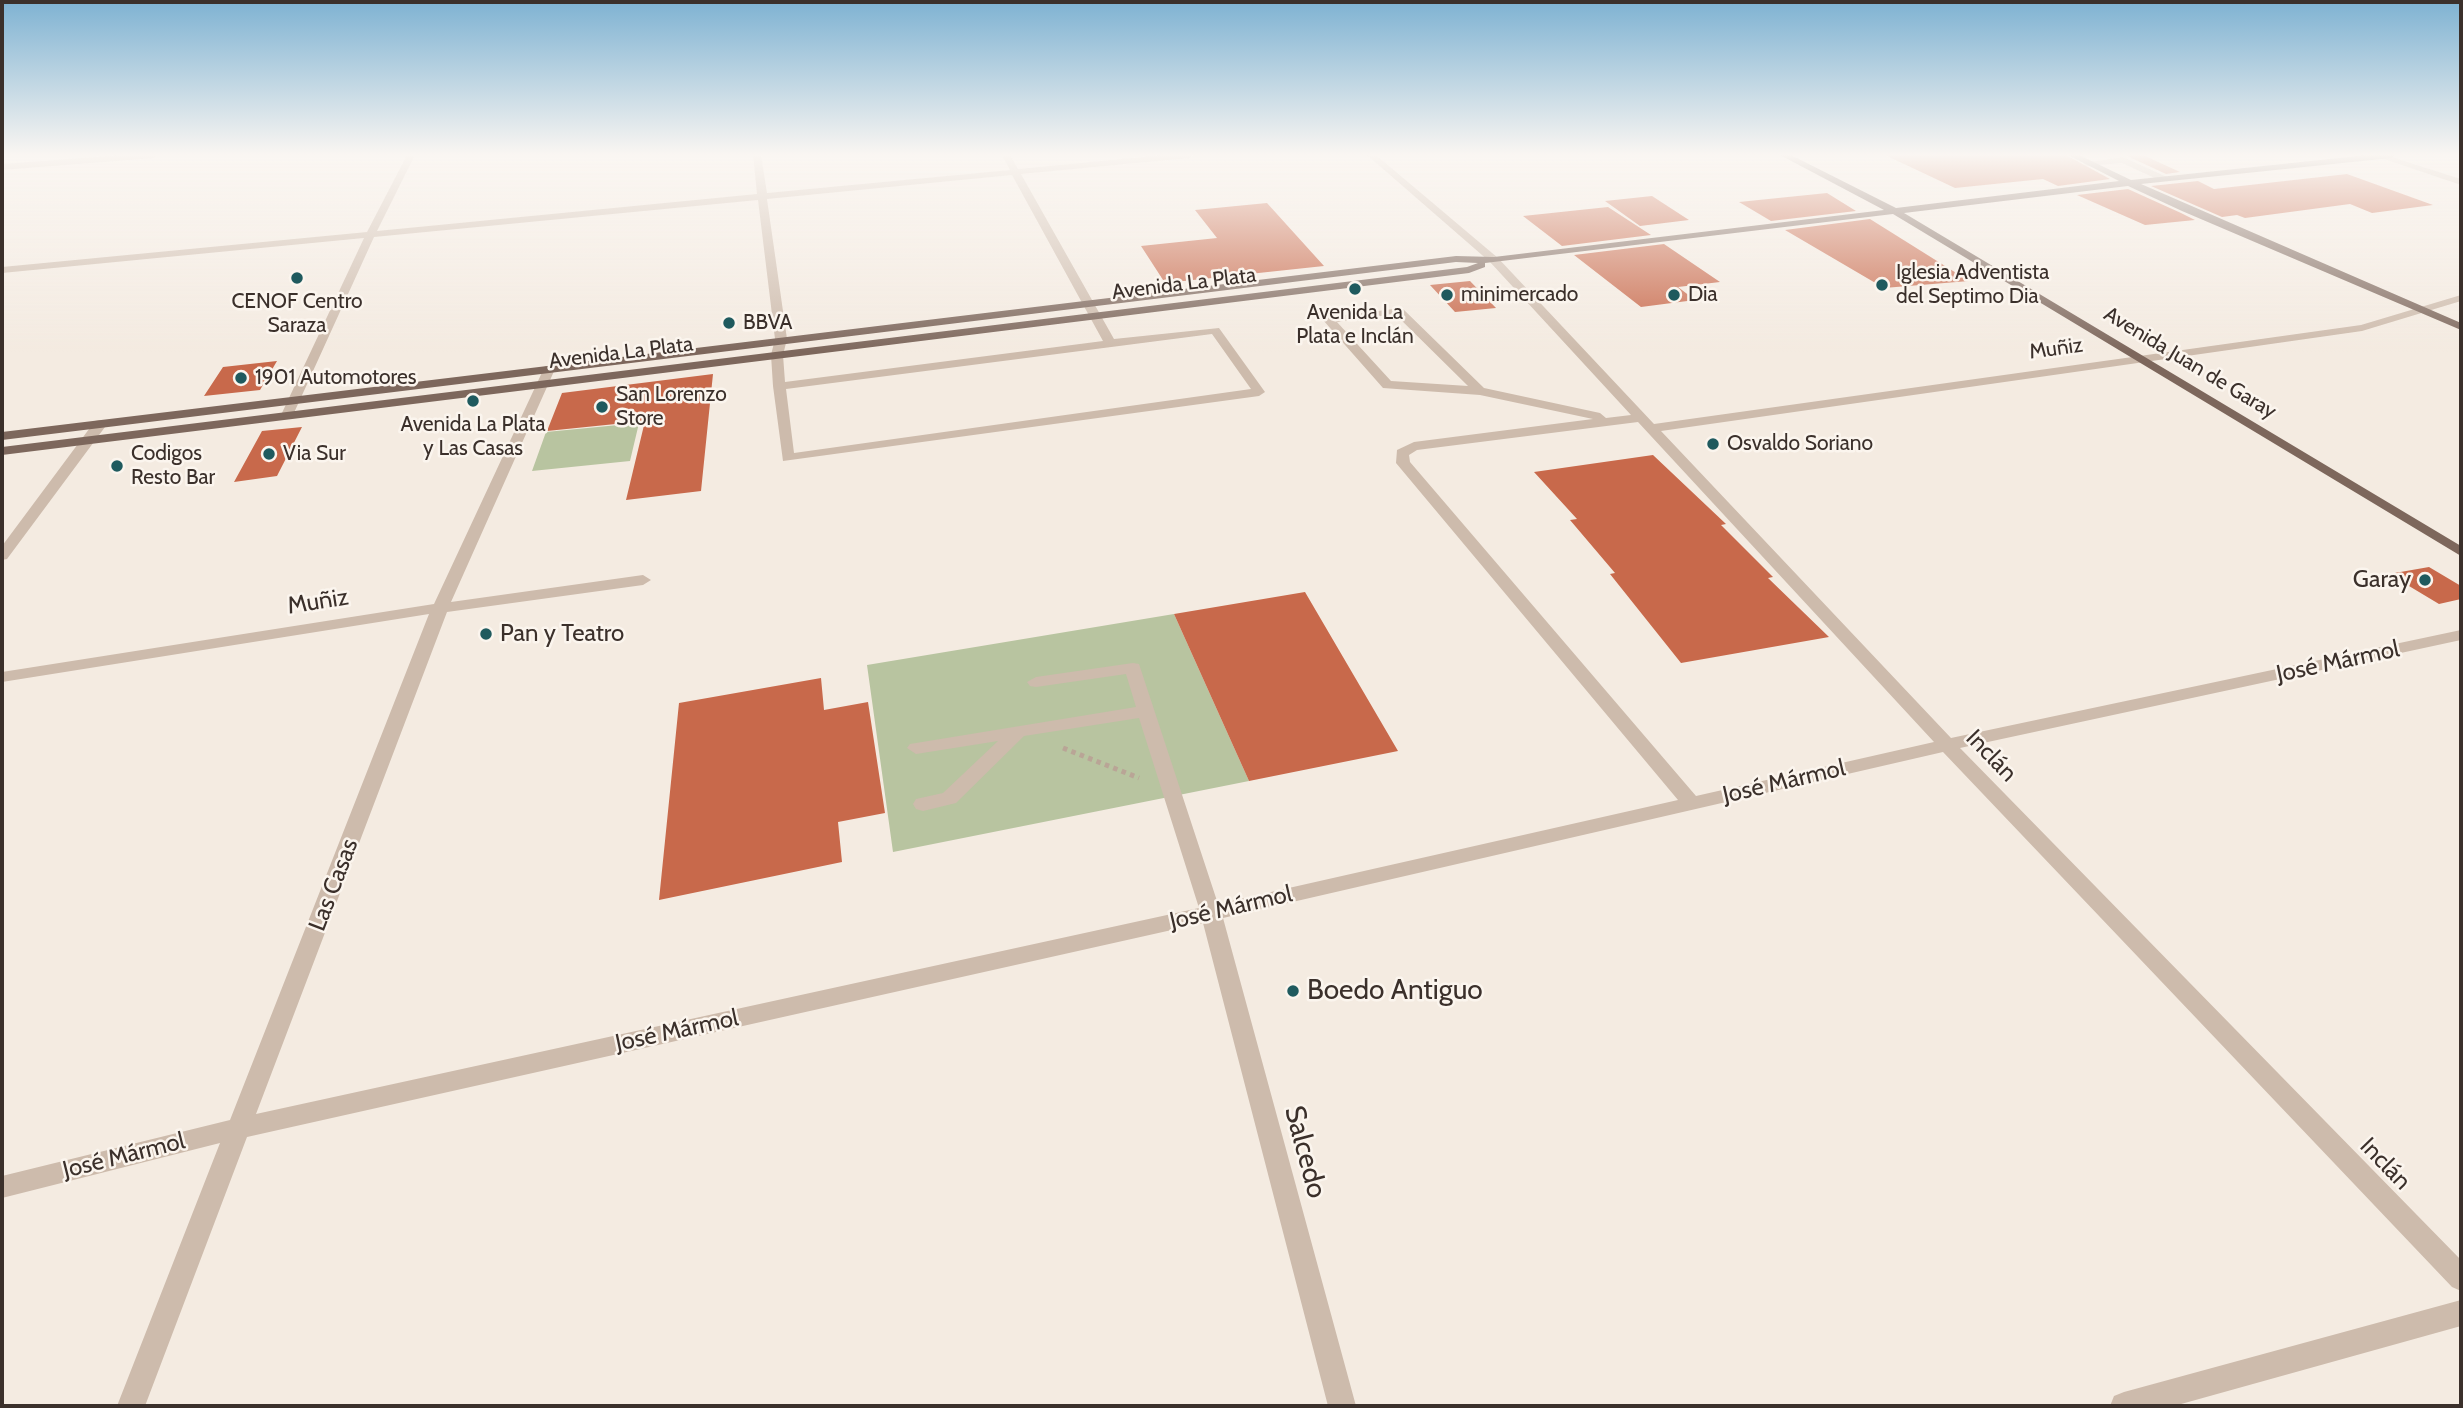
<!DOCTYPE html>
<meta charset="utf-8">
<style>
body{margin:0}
#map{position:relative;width:2463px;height:1408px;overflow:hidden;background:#f4ebe1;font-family:Cabin,sans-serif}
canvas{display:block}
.frame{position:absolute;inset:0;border:4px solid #3b302b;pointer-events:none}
</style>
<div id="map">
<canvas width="2463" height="1408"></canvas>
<div class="frame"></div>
</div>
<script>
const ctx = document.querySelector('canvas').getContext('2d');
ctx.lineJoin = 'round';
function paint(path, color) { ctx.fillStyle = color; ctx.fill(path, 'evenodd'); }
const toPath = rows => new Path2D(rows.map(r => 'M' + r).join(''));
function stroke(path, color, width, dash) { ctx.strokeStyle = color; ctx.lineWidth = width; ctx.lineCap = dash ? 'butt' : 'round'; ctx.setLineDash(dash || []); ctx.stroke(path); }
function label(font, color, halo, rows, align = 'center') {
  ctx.font = font + ' Cabin,sans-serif'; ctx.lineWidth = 5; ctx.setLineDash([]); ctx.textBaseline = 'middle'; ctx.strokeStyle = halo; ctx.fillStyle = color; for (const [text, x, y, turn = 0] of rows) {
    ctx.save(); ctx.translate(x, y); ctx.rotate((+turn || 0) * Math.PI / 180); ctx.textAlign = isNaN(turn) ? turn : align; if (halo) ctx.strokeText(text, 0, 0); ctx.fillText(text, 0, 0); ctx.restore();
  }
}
const green = toPath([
 [639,423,630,461,532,471,546,432],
 [1174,614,1249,781,893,852,867,665]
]);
const building = toPath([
 [1885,155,2066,155,2110,179,2058,186,2043,179,1955,188],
 [2125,155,2143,155,2180,172,2166,174],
 [2347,174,2433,205,2372,213,2350,204,2245,218,2237,215,2222,217,2151,186,2198,181,2214,189],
 [2128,189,2181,213,2195,220,2145,225,2077,195],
 [1827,193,1856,211,1771,221,1739,202],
 [1652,196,1689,220,1640,226,1605,201],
 [1267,203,1324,266,1165,283,1141,246,1217,238,1195,210],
 [1608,207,1651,235,1562,246,1523,216],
 [1870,219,1969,281,1884,288,1785,230],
 [1664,244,1720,282,1678,287,1695,300,1641,307,1574,255],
 [1470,281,1496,308,1455,312,1430,285],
 [277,361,260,390,204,396,223,367],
 [713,374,701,491,626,500,645,421,547,431,562,393],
 [302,427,277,476,234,482,262,431],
 [1653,455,1726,524,1721,525,1773,577,1768,578,1829,637,1681,663,1610,574,1615,573,1570,520,1577,519,1534,472],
 [2429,567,2461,586,2461,599,2439,604,2389,574],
 [1305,592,1398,751,1249,781,1174,614],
 [821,678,824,710,868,702,885,813,838,822,842,862,659,900,679,703]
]);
const path = toPath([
 [1063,748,1139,778]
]);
const minor = toPath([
 [122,155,158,155,154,158,2,170,2,164,122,155],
 [407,155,415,155,377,231,757,194,753,155,761,155,767,193,1010,170,1002,155,1010,155,1018,169,1163,155,1193,155,1189,158,1021,174,1114,339,1219,328,1265,392,1259,396,783,461,773,386,771,355,775,339,758,200,374,237,293,415,287,419,281,415,364,238,2,273,2,267,367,232,407,155],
 [1012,175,1103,341,785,382,783,355,787,339,767,199,1012,175],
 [1212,334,1251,389,794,453,786,389,1212,334],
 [1367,155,1376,155,1498,258,1654,424,2361,325,2461,295,2461,301,2362,331,1661,431,1951,738,2461,630,2461,640,1960,748,2461,1260,2461,1291,2452,1287,1943,752,1223,918,1356,1406,1328,1406,1203,923,247,1137,145,1406,117,1406,220,1143,2,1198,2,1176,230,1120,429,614,2,682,2,672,434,604,545,366,555,369,451,602,643,575,651,580,643,585,447,612,256,1114,1199,908,1139,718,1024,736,956,803,923,811,916,809,913,804,916,799,943,793,998,741,916,754,907,748,910,744,1136,707,1126,674,1036,687,1030,686,1027,682,1036,677,1133,663,1139,664,1218,904,1678,800,1396,463,1397,450,1414,442,1593,419,1480,395,1383,388,1323,320,1329,317,1402,308,1484,388,1600,413,1606,418,1631,415,1490,262,1367,155],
 [1395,314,1468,386,1391,381,1337,322,1395,314],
 [1638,422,1934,742,1696,796,1410,462,1409,455,1417,450,1638,422],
 [2372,155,2385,155,2461,179,2461,185,2372,155],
 [2123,157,2167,177,2169,179,2161,181,2122,163,2087,166,2083,163,2123,157],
 [100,420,107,424,105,427,7,559,2,560,2,546,95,421,100,420],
 [2461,1300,2461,1326,2174,1406,2110,1406,2114,1396,2124,1392,2461,1300]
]);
const major = toPath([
 [1780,155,1791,155,1896,208,2119,181,2068,155,2079,155,2131,180,2367,155,2395,155,2391,158,2141,184,2461,323,2461,330,2182,211,2128,186,1904,213,2461,546,2461,556,1893,214,1485,263,1485,267,1469,273,2,455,2,447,1467,267,1478,263,1456,262,2,440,2,432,1456,256,1494,257,1884,210,1780,155]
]);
const markers = [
 [297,278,7,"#1f5a5e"],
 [1882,285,7,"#1f5a5e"],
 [1355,289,7,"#1f5a5e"],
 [1447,295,7,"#1f5a5e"],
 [1674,295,7,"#1f5a5e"],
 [729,323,7,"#1f5a5e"],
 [241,378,7,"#1f5a5e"],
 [473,401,7,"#1f5a5e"],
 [602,407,7,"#1f5a5e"],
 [1713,444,7,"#1f5a5e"],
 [269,454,7,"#1f5a5e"],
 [117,466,7,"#1f5a5e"],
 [2425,580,7,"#1f5a5e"],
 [486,634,7,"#1f5a5e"],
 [1293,991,7,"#1f5a5e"]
];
const farPoinames = [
 ["Iglesia Adventista",1896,273],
 ["del Septimo Dia",1896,297],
 ["minimercado",1461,295],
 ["Dia",1688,295],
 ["CENOF Centro",297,302,"center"],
 ["Saraza",297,326,"center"],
 ["Avenida La",1355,313,"center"],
 ["Plata e Inclán",1355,337,"center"],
 ["BBVA",743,323],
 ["1901 Automotores",255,378],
 ["San Lorenzo",616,395],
 ["Store",616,419],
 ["Avenida La Plata",473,425,"center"],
 ["y Las Casas",473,449,"center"],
 ["Osvaldo Soriano",1727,444],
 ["Codigos",131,454],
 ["Resto Bar",131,478],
 ["Via Sur",283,454]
];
const farStreetnames = [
 ["Avenida La Plata",1184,284,-7],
 ["Muñiz",2056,349,-8],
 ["Avenida La Plata",621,353,-7],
 ["Avenida Juan de Garay",2190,363,31]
];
const poiNames = [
 ["Garay",2411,580],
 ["Pan y Teatro",500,634,"left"]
];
const streetNames = [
 ["Muñiz",318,602,-9],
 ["José Mármol",2338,662,-12],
 ["Inclán",1991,756,46],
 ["José Mármol",1784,782,-13],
 ["Las Casas",334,885,-69],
 ["José Mármol",1231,908,-13],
 ["José Mármol",677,1031,-12],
 ["José Mármol",124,1156,-14],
 ["Inclán",2385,1164,46]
];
const nearPoinames = [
 ["Boedo Antiguo",1307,991]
];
const nearStreetnames = [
 ["Salcedo",1305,1152,75]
];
paint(green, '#b8c4a0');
paint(building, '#c8694b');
stroke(path, '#b9a596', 5, [4.5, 4.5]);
paint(minor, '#cdbbac');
paint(major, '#7d675c');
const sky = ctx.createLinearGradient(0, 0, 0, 352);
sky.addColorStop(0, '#7eb2d2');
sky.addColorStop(0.44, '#faf6f2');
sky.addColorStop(1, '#faf6f200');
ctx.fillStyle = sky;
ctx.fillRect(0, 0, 2463, 352);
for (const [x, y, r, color] of markers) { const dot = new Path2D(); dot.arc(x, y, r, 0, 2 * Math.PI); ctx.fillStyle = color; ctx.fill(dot); stroke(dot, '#fbf5ee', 2.5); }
label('21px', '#3b302b', '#fbf5ee', farPoinames, 'left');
label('21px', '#3b302b', '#fbf5ee', farStreetnames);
label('24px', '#3b302b', '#fbf5ee', poiNames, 'right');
label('24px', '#3b302b', '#fbf5ee', streetNames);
label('28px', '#3b302b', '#fbf5ee', nearPoinames, 'left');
label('28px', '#3b302b', '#fbf5ee', nearStreetnames);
</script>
